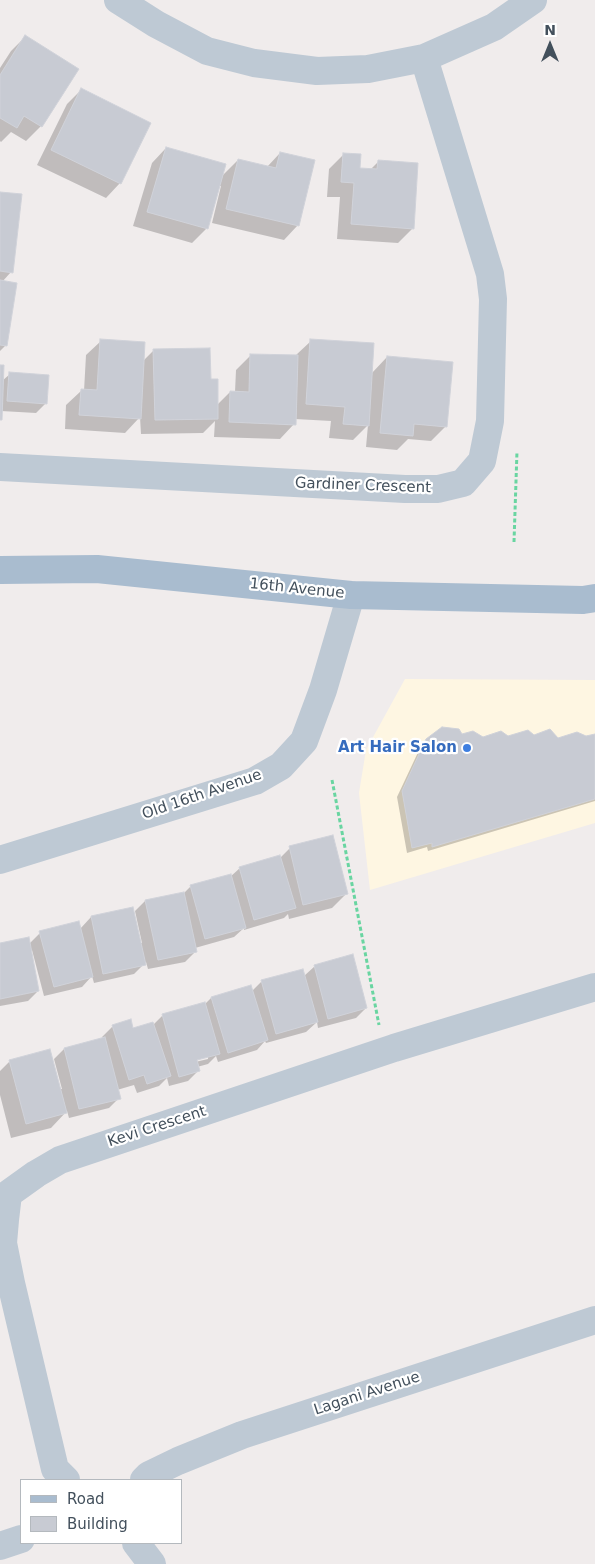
<!DOCTYPE html>
<style>
body{margin:0}
#map{position:relative;width:595px;height:1564px;overflow:hidden;background:#f0ecec;font-family:"DejaVu Sans",sans-serif}
canvas{display:block}
.legend{position:absolute;left:20px;top:1479px;width:162px;height:65px;box-sizing:border-box;background:#fff;border:1px solid #b4b9be;margin:0;padding:6px 9px;list-style:none;font-size:15px;color:#43505c}
.legend li{display:flex;align-items:center;gap:10px;height:25px}
.legend b{width:25px;border:1px solid #b4b9be}
.north{position:absolute;left:525px;top:20px;width:50px;height:50px;-webkit-text-stroke:4px #fff;paint-order:stroke;rotate:0deg;font-size:14px;font-weight:700;line-height:20px;text-align:center;color:#43505c}
.north::after{content:'';display:block;margin:auto;width:18px;height:22px;background:#43505c;clip-path:polygon(50% 0,100% 100%,50% 72%,0 100%)}
</style>
<div id="map">
<canvas width="595" height="1564"></canvas>
<ul class="legend">
<li><b style="height:6px;background:#a9bccf"></b>Road</li>
<li><b style="height:14px;background:#c8cbd3"></b>Building</li>
</ul>
<div class="north">N</div>
</div>
<script>
const ctx = document.querySelector('canvas').getContext('2d');
ctx.lineJoin = 'round';
function paint(path, color) { ctx.fillStyle = color; ctx.fill(path, 'evenodd'); }
const toPath = rows => new Path2D(rows.map(r => 'M' + r).join(''));
function stroke(path, color, width, dash) { ctx.strokeStyle = color; ctx.lineWidth = width; ctx.lineCap = dash ? 'butt' : 'round'; ctx.setLineDash(dash || []); ctx.stroke(path); }
function label(font, color, halo, rows, align = 'center') {
  ctx.font = font + ' "DejaVu Sans",sans-serif'; ctx.lineWidth = 4.5; ctx.setLineDash([]); ctx.textBaseline = 'middle'; ctx.strokeStyle = halo; ctx.fillStyle = color; for (const [text, x, y, turn = 0] of rows) {
    ctx.save(); ctx.translate(x, y); ctx.rotate((+turn || 0) * Math.PI / 180); ctx.textAlign = isNaN(turn) ? turn : align; if (halo) ctx.strokeText(text, 0, 0); ctx.fillText(text, 0, 0); ctx.restore();
  }
}
const commercial = toPath([
 [405,679,595,680,595,823,370,890,359,793,366,750]
]);
const shadow = toPath([
 [25,37,77,69,41,126,26,141,11,132,1,142,0,141,0,68,11,51],
 [81,90,120,183,106,198,37,165,67,104],
 [166,148,221,177,238,160,267,167,280,153,298,225,284,240,212,223,221,186,219,186,207,228,192,243,133,226,152,163],
 [343,155,359,169,370,170,378,162,413,228,398,243,337,239,340,197,327,197,329,169],
 [0,193,11,272,2,282,5,346,0,351],
 [101,341,143,361,154,350,209,381,217,405,230,392,235,392,236,370,251,355,296,355,311,341,371,374,387,357,446,426,431,441,408,439,397,450,366,447,368,425,353,440,329,438,331,421,295,419,294,424,280,439,214,437,215,421,203,433,141,434,140,417,125,433,65,429,66,405,81,391,84,391,86,355],
 [0,366,2,381,10,374,46,403,36,413,1,411,0,420],
 [595,735,595,801,428,851,427,847,407,853,397,797,421,746,426,740,462,736,483,738,534,736,557,740,586,738],
 [290,848,346,894,332,908,289,919,288,914,284,918,244,930,244,928,234,937,195,948,195,952,185,962,148,969,146,962,134,974,94,983,92,976,82,987,44,996,32,950,30,951,38,991,28,1001,0,1006,0,944,29,944,40,933,80,929,91,917,140,943,142,943,135,911,145,901,184,893,191,886,230,877,240,868,280,858],
 [315,966,366,1008,356,1018,318,1028,317,1022,306,1032,266,1043,265,1041,257,1050,218,1062,216,1056,208,1064,197,1067,198,1071,188,1081,169,1086,167,1078,159,1086,137,1093,134,1085,117,1090,119,1098,109,1108,69,1118,67,1111,51,1128,11,1138,0,1095,0,1071,10,1061,59,1089,62,1089,54,1059,64,1049,103,1039,102,1037,112,1027,130,1021,132,1030,153,1025,163,1015,204,1005,211,998,250,986,252,991,262,981,304,976],
 [208,1056,208,1059,191,1063,191,1061]
]);
const building = toPath([
 [25,35,79,69,42,127,24,116,17,128,0,118,0,75,25,35],
 [81,88,151,123,121,184,51,150,81,88],
 [166,147,226,164,208,229,147,212,166,147],
 [280,152,315,160,299,226,226,209,238,159,276,168,280,152],
 [343,153,361,154,360,168,377,169,378,160,418,163,414,229,351,224,354,183,341,182,343,153],
 [0,192,22,194,13,273,0,271,0,192],
 [0,280,17,283,7,346,0,345,0,280],
 [100,339,145,342,141,419,79,415,81,389,97,390,100,339],
 [310,339,374,343,369,426,343,424,345,407,306,404,310,339],
 [210,348,211,379,218,379,218,419,155,420,153,349,210,348],
 [250,354,298,355,296,425,229,422,230,391,249,392,250,354],
 [387,356,453,362,447,427,414,424,413,436,380,433,387,356],
 [0,365,4,365,2,420,0,420,0,365],
 [9,372,49,375,47,404,7,401,9,372],
 [442,727,459,729,462,734,473,731,483,737,501,731,508,736,528,730,534,735,550,729,558,738,577,732,586,736,595,734,595,799,432,847,432,843,412,848,402,791,426,739,442,727],
 [333,835,348,894,303,905,289,846,333,835],
 [280,855,296,908,254,920,239,867,280,855],
 [231,874,246,928,205,939,190,885,231,874],
 [184,892,197,952,158,960,145,900,184,892],
 [133,907,146,965,103,974,91,916,133,907],
 [79,921,93,977,54,987,39,931,79,921],
 [29,937,39,991,0,999,0,943,29,937],
 [353,954,367,1008,328,1019,314,965,353,954],
 [303,969,318,1022,276,1034,261,980,303,969],
 [251,985,268,1040,228,1053,211,997,251,985],
 [205,1002,220,1054,197,1060,200,1071,179,1077,162,1014,205,1002],
 [131,1019,133,1028,153,1022,171,1076,147,1084,144,1075,129,1080,112,1025,131,1019],
 [105,1037,121,1099,79,1109,64,1048,105,1037],
 [50,1049,67,1113,26,1124,9,1060,50,1049]
]);
const path = toPath([
 [514,542,517,451],
 [332,780,379,1025]
]);
const minor = toPath([
 [118,0,156,24,207,51,254,63,317,71,368,69,424,58,494,27,533,0],
 [0,467,405,489,438,489,463,483,482,461,490,421,493,299,490,274,424,58],
 [0,860,255,781,281,766,304,741,323,690,351,595],
 [66,1480,55,1469,11,1283,3,1243,5,1220,8,1194,36,1174,60,1160,394,1048,595,987],
 [144,1480,149,1475,178,1461,242,1435,595,1320],
 [136,1543,152,1564],
 [0,1546,21,1539]
]);
const major = toPath([
 [0,570,97,569,351,595,583,600,595,598]
]);
const markers = [
 [467,748,5,"#3f7fe0"]
];
const streetNames = [
 ["Gardiner Crescent",363,486,2],
 ["16th Avenue",297,589,6],
 ["Old 16th Avenue",202,795,-19],
 ["Kevi Crescent",157,1127,-18],
 ["Lagani Avenue",367,1394,-18]
];
const shopNames = [
 ["Art Hair Salon",457,748]
];
paint(commercial, '#fef6e2');
paint(shadow, '#0003');
paint(building, '#c8cbd3');
stroke(building, '#d0d2d9', 1);
stroke(path, '#69d5a1', 3, [4, 2.5]);
stroke(minor, '#bec9d4', 28);
stroke(major, '#a9bccf', 28);
for (const [x, y, r, color] of markers) { const dot = new Path2D(); dot.arc(x, y, r, 0, 2 * Math.PI); ctx.fillStyle = color; ctx.fill(dot); stroke(dot, '#fff', 2); }
label('15px', '#43505c', '#fff', streetNames);
label('bold 15px', '#366cbe', '#fff', shopNames, 'right');
</script>
